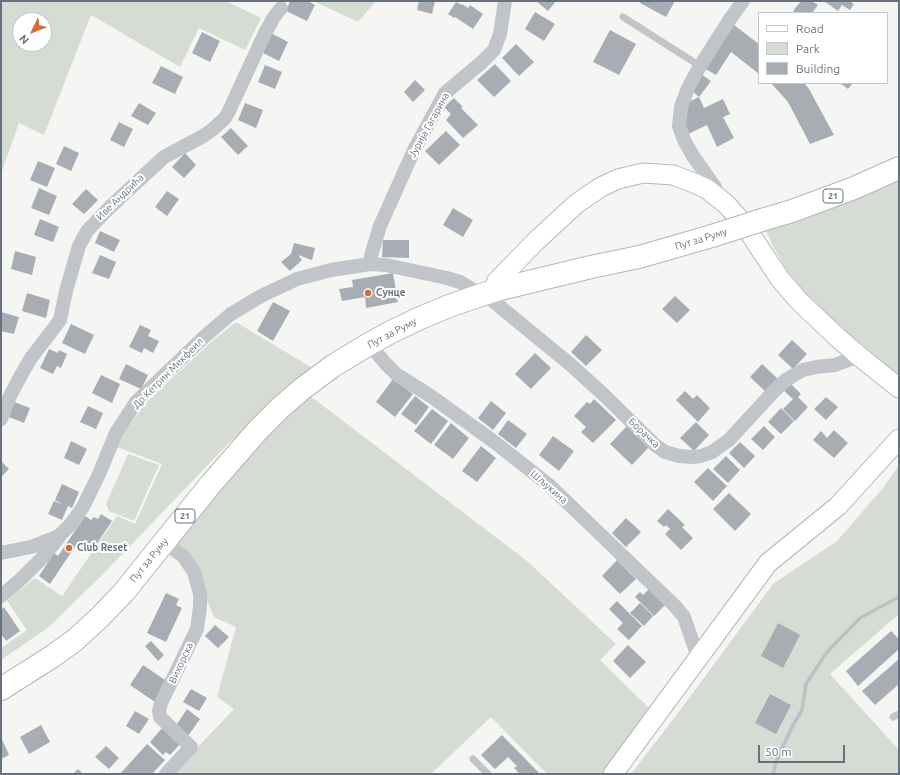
<!DOCTYPE html>
<meta charset="utf-8">
<style>
body{margin:0}
#map{position:relative;width:900px;height:775px;overflow:hidden;background:#f5f6f3;font-family:Ubuntu,sans-serif}
canvas{display:block}
.frame{position:absolute;inset:0;border:2px solid #677281;pointer-events:none}
.legend{position:absolute;left:758px;top:12px;width:130px;height:72px;box-sizing:border-box;background:#fff;border:1px solid #c2c7cd;margin:0;padding:5px 7px;list-style:none;font-size:12px;color:#677281}
.legend li{display:flex;align-items:center;gap:8px;height:20px}
.legend b{width:20px;border:1px solid #c2c7cd}
.north{position:absolute;left:12px;top:12px;width:40px;height:40px;box-sizing:border-box;background:#fff;border:1px solid #c2c7cd;border-radius:50%;rotate:227deg;font-size:11px;font-weight:700;line-height:16px;text-align:center;color:#677281}
.north::after{content:'';display:block;margin:auto;width:14px;height:18px;background:#d56d33;clip-path:polygon(50% 0,100% 100%,50% 72%,0 100%)}
.scale{position:absolute;left:758px;top:745px;width:87px;height:18px;box-sizing:border-box;border:2px solid #677281;border-top:0;padding-left:5px;font-size:12px;line-height:14px;white-space:nowrap;color:#677281;-webkit-text-stroke:3px #fff;paint-order:stroke}
</style>
<div id="map">
<canvas width="900" height="775"></canvas>
<div class="frame"></div>
<ul class="legend">
<li><b style="height:5px;background:#fff"></b>Road</li>
<li><b style="height:11px;background:#d6dcd4"></b>Park</li>
<li><b style="height:11px;background:#a8adb4"></b>Building</li>
</ul>
<div class="north">N</div>
<div class="scale">50 m</div>
</div>
<script>
const ctx = document.querySelector('canvas').getContext('2d');
ctx.lineJoin = 'round';
function paint(path, color) { ctx.fillStyle = color; ctx.fill(path, 'evenodd'); }
const toPath = rows => new Path2D(rows.map(r => 'M' + r).join(''));
function stroke(path, color, width, dash) { ctx.strokeStyle = color; ctx.lineWidth = width; ctx.lineCap = dash ? 'butt' : 'round'; ctx.setLineDash(dash || []); ctx.stroke(path); }
function label(font, color, halo, rows, align = 'center') {
  ctx.font = font + ' Ubuntu,sans-serif'; ctx.lineWidth = 4; ctx.setLineDash([]); ctx.textBaseline = 'middle'; ctx.strokeStyle = halo; ctx.fillStyle = color; for (const [text, x, y, turn = 0] of rows) {
    ctx.save(); ctx.translate(x, y); ctx.rotate((+turn || 0) * Math.PI / 180); ctx.textAlign = isNaN(turn) ? turn : align; if (halo) ctx.strokeText(text, 0, 0); ctx.fillText(text, 0, 0); ctx.restore();
  }
}
const green = toPath([
 [1,1,226,1,261,18,245,50,199,28,180,67,91,15,44,135,19,123,1,174],
 [20,20,44,20,44,44,20,44],
 [313,1,376,1,358,22],
 [899,177,899,375,842,328,806,294,787,271,774,248,766,231,796,220],
 [236,322,314,369,296,382,231,441,105,572,49,627,1,660,1,648,27,630,7,601,35,578,62,596,117,516,135,524,162,464,117,447,122,436,144,405,210,343],
 [309,395,527,561,616,644,600,660,651,710,604,774,547,774,491,717,431,774,178,774,175,771,234,709,217,697,236,627,214,617,200,585,174,538,246,458],
 [128,454,159,465,134,521,109,511,106,504],
 [899,465,899,614,830,674,899,750,899,774,631,774,684,705,773,584,837,541,883,488]
]);
const stream = toPath([
 [773,774,776,762,792,727,802,710,806,684,827,652,860,618,899,597]
]);
const building = toPath([
 [290,1,308,1,315,5,307,21,286,11],
 [419,1,435,1,432,14,417,10],
 [536,1,556,1,548,11],
 [641,1,675,1,666,17,640,3],
 [801,1,812,1,818,5,812,13,796,13,793,11],
 [824,1,851,1,851,2,854,4,850,10,842,5,838,11],
 [456,2,462,5,462,4,468,8,470,5,483,14,473,29,455,17,454,18,448,14],
 [535,12,555,24,544,41,525,29],
 [734,25,759,44,759,74,731,52,716,75,704,68],
 [610,30,636,44,619,75,593,62],
 [202,32,220,41,210,62,192,53],
 [271,33,288,42,279,61,261,52],
 [516,44,534,62,519,76,502,58],
 [495,64,511,81,494,97,477,80],
 [265,65,282,72,275,89,258,82],
 [161,66,183,77,175,94,152,83],
 [701,74,711,81,699,97,690,89],
 [415,80,425,90,413,102,404,92],
 [771,83,804,83,809,89,834,135,810,144,788,102],
 [840,83,853,83,848,89],
 [699,97,704,108,723,99,730,114,723,117,734,138,717,147,707,125,686,135,684,104],
 [454,98,463,107,461,108,478,125,463,138,446,120,451,114,444,107],
 [139,103,156,113,148,125,131,116],
 [245,103,263,110,256,128,238,120],
 [119,122,133,129,124,147,110,140],
 [231,128,248,146,238,155,221,137],
 [446,131,460,145,439,165,425,151],
 [64,146,79,153,71,171,56,164],
 [185,153,196,165,184,178,172,167],
 [38,161,55,168,47,187,30,180],
 [39,188,57,196,49,215,31,208],
 [86,189,98,200,84,214,72,204],
 [167,191,179,199,167,216,155,207],
 [453,208,473,220,463,237,443,225],
 [40,219,59,227,53,242,34,235],
 [100,231,120,240,114,252,95,243],
 [383,240,409,240,409,258,382,257],
 [294,243,315,248,312,260,298,255,302,260,290,271,281,262,291,254],
 [15,251,36,257,32,275,11,269],
 [100,255,116,262,109,279,92,273],
 [393,273,398,302,366,308,365,297,342,301,339,289,353,287,352,280],
 [27,293,50,300,46,318,22,311],
 [675,296,690,310,677,323,662,309],
 [273,302,290,311,273,341,257,331],
 [1,312,19,317,14,334,1,331],
 [71,324,94,335,85,354,62,343],
 [140,325,151,330,148,336,159,341,153,353,144,348,142,353,129,347],
 [586,335,602,350,586,366,571,352],
 [792,340,807,354,793,369,778,355],
 [49,349,58,353,59,350,67,354,61,368,57,366,53,374,40,368],
 [535,353,551,368,531,389,515,374],
 [126,364,148,375,141,389,119,379],
 [762,364,778,379,766,392,750,377],
 [101,375,120,384,112,403,92,393],
 [393,379,413,394,395,417,376,402],
 [790,383,801,394,798,397,808,407,795,421,783,409,793,399,783,390],
 [685,391,693,399,697,395,710,408,698,422,676,400],
 [415,396,429,407,416,425,401,414],
 [826,397,838,407,826,420,814,409],
 [594,399,616,420,593,443,581,432,586,427,574,416,587,402,590,404],
 [491,401,506,413,493,430,478,418],
 [14,402,30,408,24,423,9,417],
 [88,406,103,413,96,429,80,422],
 [781,408,794,421,781,434,768,422],
 [432,409,448,421,431,444,414,431],
 [508,420,527,434,516,448,498,434],
 [696,422,709,435,694,451,680,438],
 [451,423,469,438,453,459,434,445],
 [627,426,649,447,632,465,610,444],
 [764,426,775,437,763,450,751,439],
 [834,430,848,443,834,458,813,440,821,431,827,438],
 [553,436,574,451,559,471,539,455],
 [71,441,87,449,79,465,64,458],
 [740,442,755,456,744,468,729,453],
 [481,446,496,458,477,482,462,471],
 [726,456,740,470,728,483,713,469],
 [1,461,9,469,1,477],
 [708,468,727,486,713,501,694,482],
 [62,484,79,492,72,508,68,506,62,520,48,514,54,501,64,505,55,500],
 [729,493,751,514,735,531,713,509],
 [668,509,685,525,682,527,693,538,681,550,665,534,670,529,666,525,664,527,657,521],
 [101,514,112,521,96,545,91,542,85,551,76,545,50,584,39,576,54,553,58,556,85,516,91,520,94,517,98,519],
 [626,518,641,532,626,547,612,533],
 [617,560,636,579,620,594,602,576],
 [650,588,666,604,654,616,635,597,640,592,643,595],
 [166,593,179,599,176,605,182,608,166,642,147,633],
 [617,601,642,626,629,640,617,629,623,623,609,609],
 [640,603,653,616,644,626,630,613],
 [4,607,20,631,6,641,1,634,1,610],
 [778,623,800,635,783,668,761,656],
 [215,625,229,637,218,648,205,636],
 [891,631,899,639,899,649,858,686,846,671],
 [151,641,164,655,158,661,145,646],
 [628,645,646,662,630,678,613,661],
 [899,659,899,684,875,705,862,691],
 [143,665,168,682,155,702,130,685],
 [191,689,207,698,199,711,183,702],
 [770,694,791,705,776,734,755,723],
 [187,709,200,719,188,736,175,727],
 [135,711,149,719,139,734,126,726],
 [41,725,50,742,29,754,20,737],
 [163,727,181,743,170,755,166,752,163,755,150,742],
 [502,735,540,774,518,774,519,773,514,768,517,766,508,757,495,769,481,755],
 [1,737,9,755,1,759],
 [147,744,165,760,152,774,120,774],
 [106,746,119,758,109,769,95,757],
 [78,769,83,774,73,774]
]);
const lane = toPath([
 [623,17,700,66],
 [893,717,899,714],
 [473,759,488,774]
]);
const street = toPath([
 [717,196,715,187,693,156,684,140,679,126,681,107,688,88,700,66,730,19,743,1],
 [370,264,371,256,380,226,414,150,445,93,481,63,494,50,500,34,505,1],
 [487,293,489,297,493,301,571,365,605,396,655,445,665,452,679,456,693,457,701,456,712,452,729,440,774,391,786,380,794,375,803,370,816,367,835,365,859,356],
 [369,344,386,364,396,374,432,397,493,441,549,485,675,606,684,617,698,657],
 [1,419,10,396,20,377,31,358,60,320,66,291,79,246,87,231,109,208,164,157,205,135,213,129,225,118,228,113,265,33,274,17,281,8],
 [164,542,184,557,194,572,200,594,200,607,197,629,161,703,159,711,160,717,191,747,166,774],
 [1,553,31,547,59,536,70,525,83,507,99,474,116,433,136,402,204,337,231,314,261,296,297,279,331,270,370,264,386,265,447,278,460,282,470,288,474,290,477,296],
 [1,596,19,581,42,558,59,537]
]);
const secondary = toPath([
 [496,290,495,286,497,281,536,241,575,205,586,197,601,187,618,179,643,173,673,175,694,183,707,189,726,204,743,223,780,279,798,300,837,337,859,356,899,388],
 [613,774,768,563,838,506,899,439]
]);
const primary = toPath([
 [765,219,792,211,854,188,899,168],
 [1,689,53,656,75,640,99,618,124,592,210,485,258,430,280,408,302,389,333,366,369,344,391,332,418,319,449,306,496,290,591,267,639,257,712,236]
]);
const primaryBridge = toPath([
 [712,236,765,219]
]);
const markers = [
 [368,293,4,"#d56d33"],
 [69,548,4,"#d56d33"]
];
const shields = [
 [833,196,20],
 [185,516,20]
];
const shieldNames = [
 ["21",833,196],
 ["21",185,516]
];
const streetNames = [
 ["Јурија Гагарина",429,125,-61],
 ["Иве Андрића",120,197,-44],
 ["Пут за Руму",701,239,-17],
 ["Пут за Руму",392,333,-28],
 ["Др Кетрин Мекфеил",168,373,-45],
 ["Борачка",644,433,43],
 ["Шљукина",549,487,41],
 ["Пут за Руму",149,560,-51],
 ["Вихорска",181,663,-65]
];
const poiNames = [
 ["Сунце",376,293],
 ["Club Reset",77,548]
];
paint(green, '#d6dcd4');
stroke(stream, '#b9c2c7', 3.5);
paint(building, '#a8adb4');
stroke(secondary, '#b4b7bc', 21);
stroke(primary, '#b3b6ba', 24);
stroke(lane, '#c1c4c8', 7);
stroke(street, '#c1c4c8', 14);
stroke(secondary, '#fff', 19);
stroke(primary, '#fff', 22);
stroke(primaryBridge, '#b3b6ba', 24, []);
stroke(primaryBridge, '#fff', 22);
for (const [x, y, r, color] of markers) { const dot = new Path2D(); dot.arc(x, y, r, 0, 2 * Math.PI); ctx.fillStyle = color; ctx.fill(dot); stroke(dot, '#fff', 1.5); }
for (const [x, y, w] of shields) { const box = new Path2D(); box.roundRect(x - w / 2, y - 7, w, 14, 3); ctx.fillStyle = '#fff'; ctx.fill(box); stroke(box, '#677281', 1); }
label('bold 9px', '#677281', null, shieldNames);
label('10px', '#677281', '#fff', streetNames);
label('bold 10px', '#677281', '#fff', poiNames, 'left');
</script>
